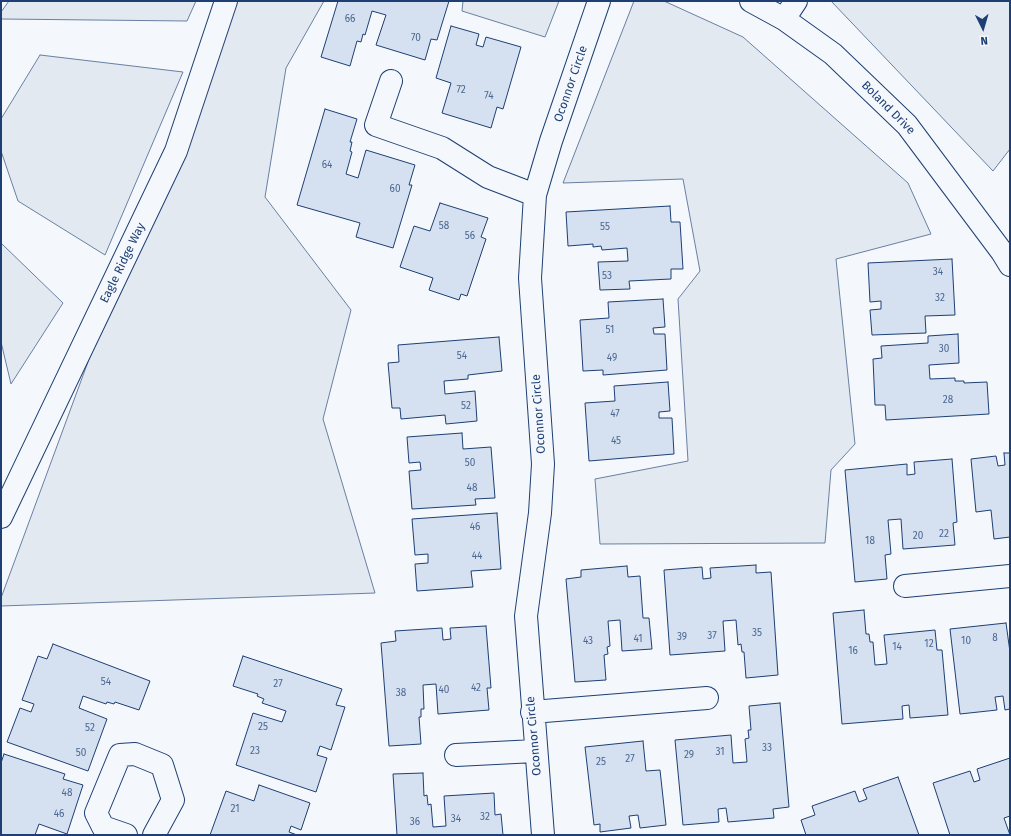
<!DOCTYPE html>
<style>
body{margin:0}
#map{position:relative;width:1011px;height:836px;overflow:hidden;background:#f4f7fb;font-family:"Fira Sans",sans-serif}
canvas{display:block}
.frame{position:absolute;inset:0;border:2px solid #1d3f73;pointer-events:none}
.north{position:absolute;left:963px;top:8px;width:40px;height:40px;-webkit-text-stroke:3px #f4f7fb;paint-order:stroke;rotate:175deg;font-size:11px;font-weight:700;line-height:16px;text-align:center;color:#1d3f73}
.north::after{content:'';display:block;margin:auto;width:14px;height:18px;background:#1d3f73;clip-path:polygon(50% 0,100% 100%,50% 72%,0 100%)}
</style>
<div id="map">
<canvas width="1011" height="836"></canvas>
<div class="frame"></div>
<div class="north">N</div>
</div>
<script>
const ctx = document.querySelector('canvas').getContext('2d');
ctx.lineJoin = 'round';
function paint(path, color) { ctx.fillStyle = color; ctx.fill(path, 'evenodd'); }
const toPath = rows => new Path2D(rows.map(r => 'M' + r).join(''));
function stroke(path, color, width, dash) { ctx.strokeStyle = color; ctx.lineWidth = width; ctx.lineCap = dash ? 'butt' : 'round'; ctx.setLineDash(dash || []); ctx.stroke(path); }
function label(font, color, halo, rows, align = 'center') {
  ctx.font = font + ' "Fira Sans",sans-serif'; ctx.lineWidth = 3; ctx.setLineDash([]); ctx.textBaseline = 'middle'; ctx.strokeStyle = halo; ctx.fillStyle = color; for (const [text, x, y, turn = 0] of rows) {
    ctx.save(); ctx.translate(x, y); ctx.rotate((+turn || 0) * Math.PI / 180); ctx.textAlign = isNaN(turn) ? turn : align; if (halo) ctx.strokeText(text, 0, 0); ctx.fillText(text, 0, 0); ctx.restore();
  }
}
const green = toPath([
 [9,1,196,1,187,21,1,19,1,12,9,1],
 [221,1,324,1,286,68,265,197,351,310,323,419,375,593,1,606,1,598,221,1],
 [463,1,559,1,545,37,462,11,463,1],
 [634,1,664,1,743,37,908,183,931,234,836,259,855,444,831,470,825,543,600,544,595,479,688,461,678,299,700,271,683,179,563,183,634,1],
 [831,1,1010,1,1010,149,993,171,831,1],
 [40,55,183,72,105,255,18,201,1,151,1,119,40,55],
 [1,243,63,303,11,384,1,342,1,243]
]);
const building = toPath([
 [338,1,449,1,437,40,431,39,425,60,376,45,386,15,372,11,365,35,363,34,361,42,357,41,350,66,321,57,338,1],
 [451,26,479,34,476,45,483,47,486,37,521,47,503,109,497,107,491,128,442,113,451,83,436,78,451,26],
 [325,109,357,119,350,142,352,142,350,151,352,152,346,174,358,178,366,150,415,165,409,185,412,185,393,248,356,237,360,223,297,205,325,109],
 [440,203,488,218,481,237,486,239,467,296,461,294,459,300,429,290,433,278,400,267,414,226,430,231,440,203],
 [670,206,671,222,680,222,683,269,671,269,671,279,629,281,630,289,600,290,598,262,628,261,627,248,602,250,601,246,593,247,593,244,568,246,566,212,670,206],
 [952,259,955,315,925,316,926,333,872,335,870,310,881,309,881,301,870,302,868,263,952,259],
 [663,299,665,327,653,328,654,334,665,334,667,370,603,375,603,370,583,371,580,320,609,318,608,302,663,299],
 [958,334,959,363,929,365,930,379,955,378,955,381,964,381,964,383,987,382,989,414,886,420,885,405,875,405,873,359,882,358,881,346,928,343,928,336,958,334],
 [499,337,502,371,468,375,468,379,444,381,445,394,475,391,477,421,446,424,445,415,401,419,400,408,392,408,388,363,399,362,398,345,499,337],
 [668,382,670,411,659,412,659,418,672,418,674,454,589,461,585,403,615,401,614,386,668,382],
 [462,433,463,449,491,447,495,498,475,499,476,505,412,509,409,471,421,470,420,462,409,463,407,437,462,433],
 [1004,453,1010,453,1010,537,994,539,991,510,976,512,971,459,996,456,998,466,1005,465,1004,453],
 [952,459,957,522,953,523,955,545,903,549,901,519,888,520,891,554,885,555,887,579,855,582,845,470,907,464,907,475,915,474,914,462,952,459],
 [497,513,501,569,471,571,473,587,417,591,415,564,428,563,428,554,415,555,412,519,497,513],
 [756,565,756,573,771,572,778,675,746,678,744,652,742,652,741,644,738,645,736,620,723,621,725,651,670,655,664,570,702,567,703,579,711,578,710,568,756,565],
 [627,566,628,577,640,576,643,618,649,618,652,649,622,651,620,620,608,621,610,646,607,647,608,654,604,655,606,680,575,682,566,579,581,577,581,570,627,566],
 [864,610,866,634,869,634,870,642,873,642,875,665,887,664,884,635,935,630,937,650,942,650,948,715,910,718,909,705,902,706,903,719,842,724,833,613,864,610],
 [1006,623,1010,652,1010,709,1005,710,1003,696,995,697,997,710,960,714,950,629,1006,623],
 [486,626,491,688,487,688,489,710,438,714,436,684,423,685,424,709,421,709,421,717,419,717,421,744,389,746,381,643,396,641,395,631,442,628,443,640,451,639,450,628,486,626],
 [53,644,150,681,139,710,115,702,114,704,107,702,106,704,83,696,79,708,107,719,88,771,7,742,20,708,31,712,34,704,22,700,38,656,47,659,53,644],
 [243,656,342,689,336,705,345,707,331,750,320,746,317,755,327,758,316,792,236,765,253,713,282,722,286,711,262,703,264,699,257,696,258,694,233,686,243,656],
 [780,703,789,807,773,809,774,818,728,822,726,808,718,809,719,822,683,825,675,740,731,735,733,763,747,762,745,739,749,738,748,730,751,730,749,706,780,703],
 [643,741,646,771,660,770,666,825,640,828,638,815,629,816,631,828,600,832,600,824,594,825,585,747,643,741],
 [4,754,65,774,63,779,83,785,67,834,39,824,35,835,1,835,1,763,4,754],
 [1010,758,1010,816,1004,818,1010,835,950,835,933,783,970,771,974,782,980,780,977,769,1010,758],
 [423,773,424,796,427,795,428,805,431,804,433,827,446,826,444,796,494,793,495,815,501,814,503,835,397,835,393,774,423,773],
 [898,777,919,835,806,835,801,820,815,815,812,806,855,791,859,802,867,799,863,789,898,777],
 [259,785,310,803,301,830,291,826,289,832,297,835,210,835,226,791,254,801,259,785]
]);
const minor = toPath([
 [751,1,784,19,833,54,907,125,1002,252,1010,265],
 [784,19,796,1],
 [391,81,376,125,442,148,488,177,535,195],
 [1,517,176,151,226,1],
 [905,586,1010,576],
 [532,712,707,698],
 [456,755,535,751],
 [126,835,103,827,96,813,120,755,135,754,162,765,173,800,154,835],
 [543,835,526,616,540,513,543,464,530,278,535,195,551,141,599,1]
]);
const numberNames = [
 ["66",350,19],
 ["70",416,38],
 ["72",461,90],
 ["74",489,96],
 ["64",327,165],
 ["60",395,189],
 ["58",444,226],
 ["55",605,227],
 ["56",470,236],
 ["34",938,272],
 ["53",607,276],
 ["32",940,298],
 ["51",610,330],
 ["30",944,349],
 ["54",462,356],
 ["49",612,358],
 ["28",948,400],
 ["52",466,406],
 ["47",615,414],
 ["45",616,441],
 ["50",470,463],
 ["48",472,488],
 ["46",475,527],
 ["22",944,534],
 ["20",918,536],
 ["18",870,541],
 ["44",477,556],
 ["35",757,633],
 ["37",712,636],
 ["39",682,637],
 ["8",995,638],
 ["41",638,639],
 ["43",588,641],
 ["10",966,641],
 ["12",929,644],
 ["14",897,647],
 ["16",853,651],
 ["54",106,682],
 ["27",278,684],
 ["42",476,688],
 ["40",444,690],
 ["38",401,693],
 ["25",263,727],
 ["52",90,728],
 ["33",767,748],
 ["23",255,751],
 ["31",720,752],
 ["50",81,753],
 ["29",689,755],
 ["27",630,759],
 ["25",601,762],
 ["48",67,793],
 ["21",235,809],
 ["46",59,814],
 ["32",485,817],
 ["34",456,819],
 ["36",415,822]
];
const streetNames = [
 ["Oconnor Circle",571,84,-71],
 ["Boland Drive",888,108,45],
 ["Eagle Ridge Way",123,263,-64],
 ["Oconnor Circle",539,414,-94],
 ["Oconnor Circle",534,736,-95]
];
paint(green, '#e3e9f0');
stroke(green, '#687fa3', 1);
paint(building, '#d5e0f0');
stroke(building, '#1d3f73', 1);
stroke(minor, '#1d3f73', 24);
stroke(minor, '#f4f7fb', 22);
label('10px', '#4b6792', null, numberNames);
label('12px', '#1d3f73', '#f4f7fb', streetNames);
</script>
